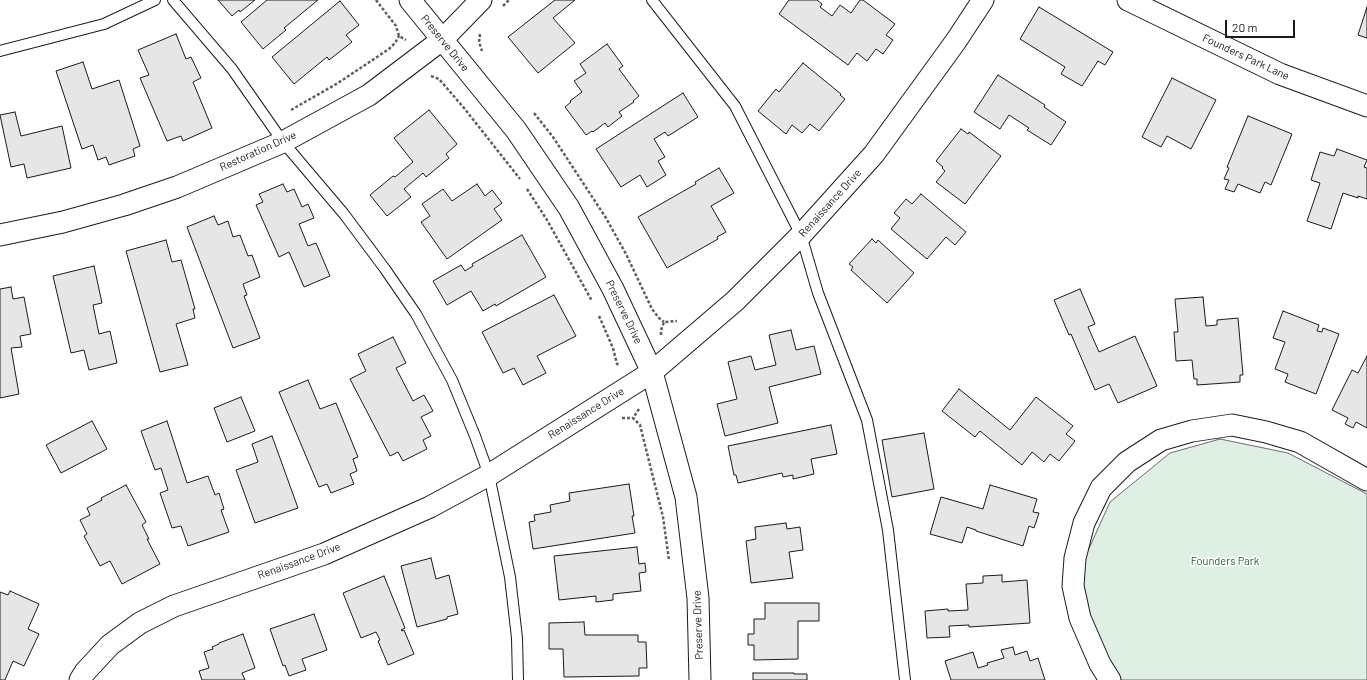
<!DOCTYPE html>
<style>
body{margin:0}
#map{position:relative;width:1367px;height:680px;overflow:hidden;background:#fff;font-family:Barlow,sans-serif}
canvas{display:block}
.scale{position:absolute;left:1225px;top:20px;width:70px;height:18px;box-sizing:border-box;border:2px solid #1a1a1a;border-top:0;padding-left:5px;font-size:12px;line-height:14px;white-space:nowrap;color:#1a1a1a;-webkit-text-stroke:3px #fff;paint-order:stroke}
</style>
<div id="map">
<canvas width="1367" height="680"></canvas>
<div class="scale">20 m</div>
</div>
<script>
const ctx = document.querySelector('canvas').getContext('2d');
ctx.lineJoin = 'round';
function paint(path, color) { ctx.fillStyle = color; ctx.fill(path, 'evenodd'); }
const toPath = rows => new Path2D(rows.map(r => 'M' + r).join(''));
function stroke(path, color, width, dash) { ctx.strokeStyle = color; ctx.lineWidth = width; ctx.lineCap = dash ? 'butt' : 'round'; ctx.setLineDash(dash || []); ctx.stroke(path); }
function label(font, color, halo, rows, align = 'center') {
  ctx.font = font + ' Barlow,sans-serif'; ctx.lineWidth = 3; ctx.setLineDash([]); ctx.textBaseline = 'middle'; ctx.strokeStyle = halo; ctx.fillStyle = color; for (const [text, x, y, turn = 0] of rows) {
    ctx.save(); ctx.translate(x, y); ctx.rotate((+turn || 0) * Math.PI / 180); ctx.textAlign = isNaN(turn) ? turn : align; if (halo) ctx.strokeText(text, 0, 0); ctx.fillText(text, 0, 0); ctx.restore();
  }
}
const green = toPath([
 [1220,439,1288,453,1367,494,1367,680,1118,680,1087,630,1082,564,1110,502,1170,453,1220,439]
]);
const building = toPath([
 [218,0,255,0,240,12,239,10,232,16,218,0],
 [267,0,318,0,284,28,286,30,263,49,241,22,267,0],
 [555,0,575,0,553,18,575,43,538,73,508,37,555,0],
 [789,0,817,0,822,4,820,7,832,16,840,5,851,13,860,0,863,0,895,24,886,35,893,40,883,54,876,49,867,61,857,53,848,65,779,14,789,0],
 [340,1,359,25,346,35,352,42,329,60,327,57,294,84,272,57,340,1],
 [1039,7,1113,52,1105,65,1098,61,1082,86,1061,74,1065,67,1020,39,1039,7],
 [1367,7,1367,38,1358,35,1367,7],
 [176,34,186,59,191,57,201,78,193,82,212,128,183,141,181,136,167,141,140,78,149,75,138,50,176,34],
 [607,44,623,66,619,69,639,96,633,101,634,102,619,112,622,116,608,127,605,123,593,132,592,131,586,135,565,107,571,102,570,101,582,92,574,81,586,73,580,64,607,44],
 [83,62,92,89,119,80,140,146,133,149,135,156,109,165,106,157,98,160,93,145,82,149,56,71,83,62],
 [803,63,841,94,840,95,845,99,819,131,810,124,802,133,792,125,786,134,758,111,776,89,779,92,803,63],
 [998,75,1045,105,1044,107,1066,122,1051,145,1027,130,1029,128,1009,115,1000,129,974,112,998,75],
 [1172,78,1216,100,1191,149,1167,136,1161,147,1142,137,1172,78],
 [683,93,698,117,668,136,665,132,654,139,665,157,658,161,666,175,647,187,640,175,621,187,596,149,683,93],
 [429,110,457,144,446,154,449,158,426,177,423,173,404,189,411,197,387,216,370,195,393,176,395,177,413,162,394,138,429,110],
 [15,112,21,136,62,126,71,168,27,178,24,164,11,167,0,115,15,112],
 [1248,116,1292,134,1271,185,1265,182,1260,193,1238,184,1234,192,1225,189,1229,180,1224,179,1229,168,1227,167,1248,116],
 [961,129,968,134,969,132,1001,156,965,204,936,182,945,171,942,168,943,167,936,161,961,129],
 [1337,149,1367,160,1364,167,1367,168,1367,199,1358,196,1358,198,1343,193,1331,229,1307,221,1320,183,1311,180,1320,152,1334,156,1337,149],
 [719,168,734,193,711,206,726,232,717,237,718,239,667,268,638,217,696,184,695,182,719,168],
 [283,184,287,192,294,189,302,207,308,204,314,218,299,224,308,246,316,243,330,276,304,287,289,252,279,257,256,205,263,202,259,194,283,184],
 [477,184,485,196,492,190,502,203,494,209,502,220,447,259,421,222,430,216,422,204,443,189,452,201,477,184],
 [921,194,966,232,955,245,946,237,927,259,891,229,900,218,894,213,906,199,912,204,921,194],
 [214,216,218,225,228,221,233,237,240,235,248,256,252,255,260,277,243,284,247,295,244,296,260,338,233,348,187,227,214,216],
 [522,235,546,277,496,306,495,304,483,311,471,291,447,305,433,281,461,265,465,271,473,266,472,264,522,235],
 [872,239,876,243,878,240,914,273,887,303,851,270,853,267,849,264,872,239],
 [166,240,172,262,181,260,195,309,193,309,195,318,176,324,188,365,160,372,126,251,166,240],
 [94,266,102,303,93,305,99,334,110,331,117,363,89,370,84,350,71,353,53,276,94,266],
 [11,287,13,299,24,297,31,334,20,336,22,347,11,348,19,394,0,398,0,289,11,287],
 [1080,289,1095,324,1088,327,1099,352,1135,336,1157,386,1118,403,1109,384,1095,390,1071,334,1069,335,1054,300,1080,289],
 [554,295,576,336,537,356,546,373,523,385,514,368,503,373,482,332,554,295],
 [1203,297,1206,326,1217,325,1217,320,1238,318,1243,375,1240,375,1240,382,1197,385,1197,379,1194,379,1192,360,1176,361,1174,332,1178,332,1175,299,1203,297],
 [1283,311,1319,325,1317,331,1322,332,1323,328,1339,334,1316,394,1285,382,1288,374,1275,369,1285,342,1273,338,1283,311],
 [791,330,796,350,814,346,821,374,769,387,778,423,725,436,717,404,737,399,728,362,751,356,755,370,776,365,769,335,791,330],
 [393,337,406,363,396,368,413,401,424,395,433,411,421,417,431,436,423,440,427,449,403,461,398,452,390,456,350,379,366,371,358,354,393,337],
 [1367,356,1367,428,1356,422,1353,428,1345,424,1348,418,1332,410,1352,370,1358,373,1367,356],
 [308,380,320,409,336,403,358,457,353,459,357,471,350,474,354,484,331,493,327,484,319,487,279,392,308,380],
 [959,389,1010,430,1036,397,1073,426,1066,434,1075,441,1059,461,1050,454,1044,462,1032,452,1022,465,980,431,975,437,942,411,959,389],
 [241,397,255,431,227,442,214,408,241,397],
 [92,421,107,449,61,473,46,445,92,421],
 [167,421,187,483,208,476,215,495,219,493,224,509,221,510,229,532,188,546,181,526,172,528,160,493,168,490,161,468,155,470,141,431,167,421],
 [831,425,837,454,811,459,814,474,793,479,793,475,783,477,782,473,738,483,736,475,734,475,728,446,831,425],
 [924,433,934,489,892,497,882,440,924,433],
 [272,436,298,508,255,523,236,470,258,462,252,444,272,436],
 [629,484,634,516,632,516,635,533,533,549,529,522,535,521,534,515,551,512,550,505,570,501,569,493,629,484],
 [126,485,146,522,142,525,149,539,147,539,160,564,122,584,110,561,100,566,84,536,87,534,80,520,90,515,87,508,102,500,101,498,126,485],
 [990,485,1037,499,1033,512,1039,513,1034,528,1029,526,1023,546,976,531,976,530,967,527,962,543,930,534,941,497,983,509,990,485],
 [786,523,787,529,800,527,803,550,789,552,793,578,751,583,746,541,756,539,755,527,786,523],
 [637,547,639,564,645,563,646,572,639,573,641,591,613,594,613,600,596,602,596,596,559,600,554,556,637,547],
 [431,558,436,579,449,575,458,614,447,617,447,619,417,627,401,566,431,558],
 [1002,575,1002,582,1027,580,1030,623,969,627,969,625,949,626,950,637,927,638,925,611,948,609,948,611,968,610,966,584,983,583,983,576,1002,575],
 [384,576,405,628,401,630,402,631,404,630,414,654,388,665,378,641,380,640,376,632,361,638,343,593,384,576],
 [10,591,39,604,28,629,39,634,24,666,13,661,5,680,0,680,0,592,8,595,10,591],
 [765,603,819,603,819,621,798,621,798,659,754,660,754,645,748,645,748,634,754,634,754,619,765,619,765,603],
 [314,614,327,650,302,659,306,670,289,676,285,665,283,666,270,629,314,614],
 [584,622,585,635,638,635,638,642,646,642,647,668,639,668,639,676,564,677,563,649,549,649,549,623,584,622],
 [243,634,255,668,242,673,245,680,202,680,199,671,209,668,204,652,213,649,212,647,219,644,219,643,243,634],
 [1013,647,1015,655,1027,651,1030,661,1038,658,1045,680,951,680,945,661,973,652,978,668,988,665,987,663,1004,658,1001,650,1013,647],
 [753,673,794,673,794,674,807,674,807,680,753,680,753,673]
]);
const path = toPath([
 [376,0,396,26,399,36,406,40],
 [503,6,509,0],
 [480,34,479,42,482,51],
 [431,76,439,79,464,108,520,179],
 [291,110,338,83,389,49,395,43,399,36],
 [534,113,553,137,606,218,626,254,652,309,659,318,664,322],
 [527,189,547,220,592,301],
 [599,316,613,348,617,364,620,365],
 [661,335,661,330,664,322,677,321],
 [639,409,633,418,640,425,663,517,669,560],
 [622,418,633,418]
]);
const service = toPath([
 [173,0,232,69,283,142,344,214,385,269,416,314,452,380,475,436,489,475,510,577,517,638,518,680],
 [652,0,735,106,801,235,818,293,867,420,888,530,905,680],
 [0,51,104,24,155,0]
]);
const minor = toPath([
 [410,0,516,130,569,208,613,289,652,372,686,497,698,598,700,680],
 [1128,0,1280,74,1367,106],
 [0,235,63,222,124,205,177,187,283,142,369,95,443,39,481,0],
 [80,680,85,672,110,645,140,623,174,606,324,554,430,507,489,475,652,372,735,301,801,235,874,154,956,41,983,0],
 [1110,680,1100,664,1080,618,1073,586,1075,558,1084,523,1101,488,1127,462,1161,440,1192,431,1232,425,1266,432,1300,442,1367,480]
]);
const streetNames = [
 ["Preserve Drive",445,43,51],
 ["Founders Park Lane",1246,57,25],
 ["Restoration Drive",258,151,-24],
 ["Renaissance Drive",830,203,-48],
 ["Preserve Drive",624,312,64],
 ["Renaissance Drive",586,413,-32],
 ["Renaissance Drive",299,561,-20],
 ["Preserve Drive",698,625,-92]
];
const parkNames = [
 ["Founders Park",1225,561]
];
paint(green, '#e0efe3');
stroke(green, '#6a6a6a', 1);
paint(building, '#e6e6e6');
stroke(building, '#1a1a1a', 1);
stroke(service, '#1a1a1a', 12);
stroke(minor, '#1a1a1a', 23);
stroke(path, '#5f5f5f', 2.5, [3, 2]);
stroke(service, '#fff', 10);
stroke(minor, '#fff', 21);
label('11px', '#1a1a1a', '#fff', streetNames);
label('11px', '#2b5a34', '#fff', parkNames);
</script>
